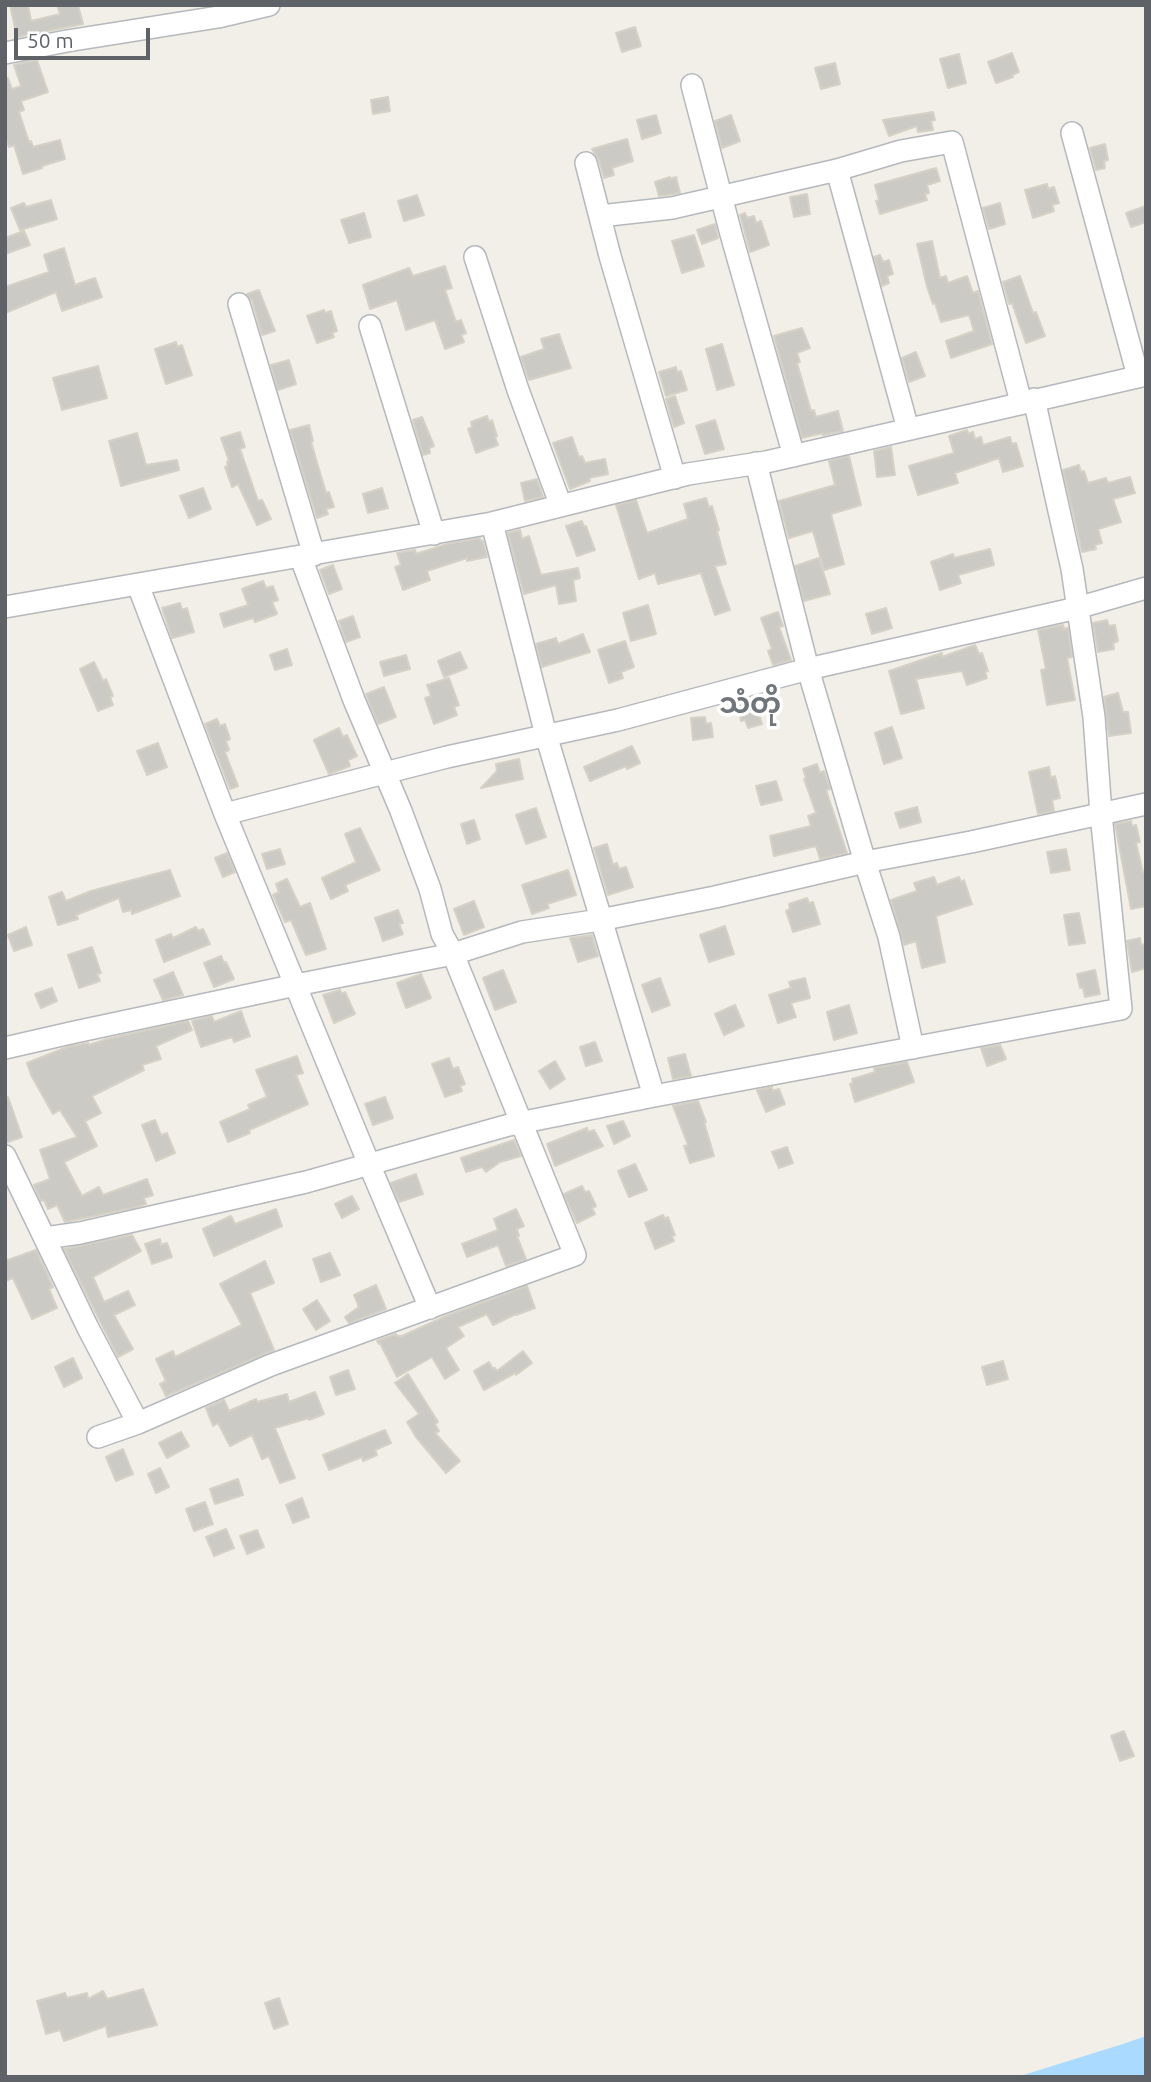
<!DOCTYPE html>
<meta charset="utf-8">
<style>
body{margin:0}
#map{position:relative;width:1151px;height:2082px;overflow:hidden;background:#f1efe8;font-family:Ubuntu,sans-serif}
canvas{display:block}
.frame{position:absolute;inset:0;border:7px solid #5f6368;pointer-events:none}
.scale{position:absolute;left:14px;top:28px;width:136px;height:32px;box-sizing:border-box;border:4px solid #5f6368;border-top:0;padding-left:9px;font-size:21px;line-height:24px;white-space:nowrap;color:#5f6368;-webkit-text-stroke:5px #fff;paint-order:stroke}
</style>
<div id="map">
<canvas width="1151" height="2082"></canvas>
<div class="frame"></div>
<div class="scale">50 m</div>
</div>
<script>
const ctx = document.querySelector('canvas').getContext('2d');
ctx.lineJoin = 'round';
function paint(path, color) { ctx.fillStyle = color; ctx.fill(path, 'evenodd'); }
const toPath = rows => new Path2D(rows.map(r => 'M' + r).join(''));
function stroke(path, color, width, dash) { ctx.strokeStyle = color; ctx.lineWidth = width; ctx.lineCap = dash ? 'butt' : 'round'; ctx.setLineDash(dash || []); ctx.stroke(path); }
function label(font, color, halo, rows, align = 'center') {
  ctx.font = font + ' Ubuntu,"Noto Sans Myanmar",sans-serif'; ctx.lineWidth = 7; ctx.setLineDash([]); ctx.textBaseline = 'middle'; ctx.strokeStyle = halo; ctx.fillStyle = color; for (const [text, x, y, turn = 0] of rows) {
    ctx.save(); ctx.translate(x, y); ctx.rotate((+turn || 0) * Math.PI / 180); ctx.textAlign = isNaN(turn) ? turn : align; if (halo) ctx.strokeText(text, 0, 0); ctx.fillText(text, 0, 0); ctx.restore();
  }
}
const water = toPath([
 [1146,2036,1146,2077,1017,2077,1123,2044]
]);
const building = toPath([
 [10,5,28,5,31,21,60,14,57,5,78,5,83,24,17,37,10,5],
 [635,27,641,46,622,52,616,33,635,27],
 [1012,53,1019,72,1012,75,1013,77,996,83,988,62,1012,53],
 [959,54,966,83,948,88,940,59,959,54],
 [37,60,48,92,21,101,24,110,19,112,29,142,31,141,33,147,60,140,65,159,42,166,42,168,23,174,14,145,9,147,5,136,5,78,8,78,12,89,21,86,14,65,37,60],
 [835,63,840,84,821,89,815,68,835,63],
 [388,97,390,111,373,114,371,100,388,97],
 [933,112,935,120,931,121,933,130,918,132,917,126,889,136,883,120,933,112],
 [656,115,661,133,642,139,637,120,656,115],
 [731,115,740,141,722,148,715,121,731,115],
 [627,139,633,161,612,168,614,175,604,178,599,160,592,149,627,139],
 [1105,144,1108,160,1104,161,1105,168,1096,170,1090,148,1105,144],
 [936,168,940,181,927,185,929,193,925,194,927,200,880,214,876,201,879,200,875,185,936,168],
 [670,177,670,179,676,177,680,193,659,196,655,182,670,177],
 [1047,184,1048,189,1054,187,1059,203,1052,205,1054,211,1033,218,1025,190,1047,184],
 [807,194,810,214,794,217,790,197,807,194],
 [417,195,424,215,404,221,398,201,417,195],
 [51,200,57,219,20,230,11,208,24,203,26,207,51,200],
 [1000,203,1005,224,989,229,983,208,1000,203],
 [1146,206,1146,222,1131,227,1126,213,1146,206],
 [364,213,371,237,349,243,341,220,364,213],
 [745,213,747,218,754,216,756,223,761,221,769,245,750,252,740,215,745,213],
 [715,224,718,238,702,244,697,230,715,224],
 [24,231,30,245,5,254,5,238,24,231],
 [694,235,704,266,682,273,672,241,694,235],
 [932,241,940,278,946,276,948,283,967,276,973,293,978,291,992,344,951,358,946,341,974,331,969,315,941,322,935,303,933,304,927,287,917,244,932,241],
 [64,248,75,285,95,278,102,297,62,311,56,292,5,313,5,287,49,272,44,255,64,248],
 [880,255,883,262,889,260,893,274,887,276,889,283,882,286,874,257,880,255],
 [445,266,452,288,445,290,456,322,461,320,466,333,461,335,464,342,445,349,435,320,406,330,397,300,370,309,363,285,409,268,413,276,445,266],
 [1020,276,1033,313,1036,312,1045,336,1026,343,1012,303,1009,304,1003,282,1020,276],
 [259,290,275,331,262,335,252,300,247,294,259,290],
 [324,310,325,313,331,311,337,331,332,333,334,337,317,343,307,316,324,310],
 [802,328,810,348,797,353,800,362,797,363,811,411,814,410,816,417,838,411,843,431,823,435,823,433,802,438,774,336,802,328],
 [559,334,571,368,529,380,521,357,544,349,541,339,559,334],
 [176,342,177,347,182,345,192,375,166,384,155,349,176,342],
 [722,344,734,385,717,390,706,349,722,344],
 [916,352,925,376,909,382,902,358,916,352],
 [289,360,296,384,278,390,271,365,289,360],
 [98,366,107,398,62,410,53,378,98,366],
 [676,367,677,372,681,371,687,390,666,396,659,372,676,367],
 [675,396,684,423,674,427,666,399,675,396],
 [487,416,489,422,492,420,497,436,495,437,498,445,476,453,468,429,472,427,471,422,487,416],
 [422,417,434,446,429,448,430,453,423,455,413,420,422,417],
 [715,420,724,449,705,454,696,426,715,420],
 [309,425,313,441,311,442,326,493,329,492,334,507,326,509,328,514,317,518,290,430,309,425],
 [967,430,968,434,973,432,975,439,981,437,983,445,1010,437,1012,444,1016,443,1023,466,1003,472,999,458,955,473,958,483,918,495,909,466,954,453,949,436,967,430],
 [240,432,245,447,240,449,258,501,262,500,271,519,257,525,238,484,232,487,225,467,228,466,227,462,229,461,221,438,240,432],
 [137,433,146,465,177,460,179,470,121,486,109,441,137,433],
 [572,437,579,457,582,456,585,463,605,459,608,474,589,478,590,481,570,489,553,443,572,437],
 [891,447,895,475,877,477,874,451,891,447],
 [849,456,861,505,831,514,844,564,824,570,813,531,789,538,779,501,835,485,829,461,849,456],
 [1079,465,1081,472,1084,471,1088,483,1106,478,1108,483,1130,477,1135,493,1113,499,1121,522,1098,529,1102,543,1095,545,1096,549,1082,552,1063,470,1079,465],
 [537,479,543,497,525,501,521,483,537,479],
 [203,488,211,509,189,518,180,496,203,488],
 [382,488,388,508,368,513,363,494,382,488],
 [706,498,709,507,712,506,719,530,717,531,726,564,715,566,730,610,715,615,701,573,658,584,655,573,639,579,616,505,636,500,647,533,688,519,684,504,706,498],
 [582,521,584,527,586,526,595,550,577,556,566,526,582,521],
 [520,530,522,539,529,536,541,575,578,568,580,578,573,580,576,601,559,604,556,585,524,594,508,533,520,530],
 [480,538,481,541,483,541,487,557,467,561,467,558,427,571,430,580,403,590,395,567,401,565,397,553,415,550,416,554,447,544,480,538],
 [990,549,994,565,958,575,961,583,940,590,931,562,953,554,954,558,990,549],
 [819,558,830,594,804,601,795,566,819,558],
 [333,565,342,589,329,594,320,570,333,565],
 [263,581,266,588,273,586,278,600,272,602,277,614,255,622,253,618,224,627,220,614,248,605,242,589,263,581],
 [180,603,182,610,187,608,194,632,172,638,162,608,180,603],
 [648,605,656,634,631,641,623,613,648,605],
 [886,608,892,628,872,634,866,614,886,608],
 [778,612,783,626,779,627,791,660,773,665,768,651,772,649,761,618,778,612],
 [353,616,360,637,346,642,339,621,353,616],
 [1107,620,1109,626,1115,625,1118,641,1113,643,1114,649,1098,652,1093,623,1107,620],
 [1063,625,1064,629,1068,628,1072,657,1067,658,1075,700,1047,705,1041,670,1046,669,1038,630,1063,625],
 [583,634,590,652,542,667,536,644,556,638,558,644,583,634],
 [625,641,634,667,621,672,623,678,609,683,598,650,625,641],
 [975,645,979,654,982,653,988,671,985,672,987,678,967,685,962,671,916,679,924,708,901,714,889,671,942,653,942,657,975,645],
 [287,649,292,665,275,670,270,655,287,649],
 [460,652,467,668,444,677,438,661,460,652],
 [406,655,410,669,384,676,380,662,406,655],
 [94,662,103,681,106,679,113,696,110,697,113,705,98,711,80,669,94,662],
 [449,678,459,705,454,707,457,715,434,724,425,698,431,696,427,685,449,678],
 [384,687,396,717,378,724,366,694,384,687],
 [1118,693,1123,712,1128,712,1131,733,1109,736,1104,697,1118,693],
 [754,697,762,724,748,728,745,720,741,721,737,702,754,697],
 [705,717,706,724,711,723,713,737,693,740,691,718,705,717],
 [217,719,220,726,225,724,230,739,226,741,229,750,225,752,238,786,230,789,205,724,217,719],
 [892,727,902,758,884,764,875,733,892,727],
 [339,728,343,737,347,735,357,756,348,760,350,766,329,774,314,740,339,728],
 [158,743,167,767,147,775,137,751,158,743],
 [632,746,640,763,627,769,626,766,590,781,584,767,632,746],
 [519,759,523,779,481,788,497,771,496,764,519,759],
 [817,764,820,773,824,771,830,789,826,790,847,853,820,859,816,846,774,856,770,836,811,826,808,816,816,813,804,779,806,778,803,769,817,764],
 [1049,767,1051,778,1055,776,1060,798,1052,800,1054,811,1038,814,1029,772,1049,767],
 [776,781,782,800,761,805,756,786,776,781],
 [917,807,921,822,900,828,895,813,917,807],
 [536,808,546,837,526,844,516,815,536,808],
 [474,820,480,839,467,844,461,824,474,820],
 [1131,821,1132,826,1136,825,1140,842,1136,843,1143,872,1146,871,1146,906,1131,909,1115,824,1131,821],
 [360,828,380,870,345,885,348,891,331,899,322,878,356,862,345,834,360,828],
 [607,844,613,865,617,863,619,869,626,867,633,887,608,895,594,848,607,844],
 [280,849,285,864,267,869,262,854,280,849],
 [1066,849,1070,870,1051,873,1047,852,1066,849],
 [227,853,235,872,223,877,215,858,227,853],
 [170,870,180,896,132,914,131,910,123,912,119,898,76,915,78,919,58,925,49,897,62,892,66,901,91,891,170,870],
 [568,870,576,895,547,904,549,908,532,914,522,885,568,870],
 [934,877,937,885,959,877,961,882,964,880,972,904,936,916,945,962,922,968,916,941,904,945,891,900,917,891,914,883,934,877],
 [287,879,300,907,310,903,326,949,306,955,291,920,285,922,273,895,279,892,276,884,287,879],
 [807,898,809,903,813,902,820,924,793,932,786,911,790,909,789,904,807,898],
 [474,901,484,927,464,935,454,909,474,901],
 [398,910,403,923,399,924,403,934,383,941,375,918,398,910],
 [1079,913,1085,943,1069,945,1064,915,1079,913],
 [725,926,734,954,709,962,700,935,725,926],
 [26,927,32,945,14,951,8,935,26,927],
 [196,927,198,931,203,929,210,944,164,962,156,940,171,934,173,938,196,927],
 [592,935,598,956,578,962,570,938,592,935],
 [1140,938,1141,945,1146,944,1146,968,1132,972,1127,941,1140,938],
 [92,947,101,973,97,974,100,981,79,988,68,955,92,947],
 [221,956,224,963,226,962,234,979,214,987,204,963,221,956],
 [503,970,516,1002,495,1010,483,978,503,970],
 [1095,970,1100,994,1085,997,1083,988,1080,988,1077,974,1095,970],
 [173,972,183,995,163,1000,154,980,173,972],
 [421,974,431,998,406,1008,397,983,421,974],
 [660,978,670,1005,652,1012,642,985,660,978],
 [805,978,810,998,791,1003,796,1017,778,1023,769,995,791,988,789,982,805,978],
 [52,988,57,1001,41,1008,35,994,52,988],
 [340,990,342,994,345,992,355,1014,334,1023,323,995,340,990],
 [735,1005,744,1026,724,1035,715,1014,735,1005],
 [849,1005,857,1033,834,1040,827,1012,849,1005],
 [241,1011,250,1036,234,1042,232,1037,201,1047,192,1021,212,1016,214,1022,241,1011],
 [188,1021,192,1030,156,1046,161,1059,142,1065,144,1070,92,1096,101,1113,85,1121,97,1146,64,1162,82,1196,99,1187,103,1195,147,1179,153,1195,144,1198,146,1204,137,1207,65,1222,57,1205,48,1209,44,1200,41,1201,34,1185,50,1179,40,1150,77,1137,60,1110,53,1114,31,1075,27,1063,67,1047,88,1043,89,1045,107,1039,188,1021],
 [595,1042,602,1061,586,1066,580,1047,595,1042],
 [1000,1045,1006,1059,987,1066,981,1048,1000,1045],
 [685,1054,691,1076,673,1079,668,1058,685,1054],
 [297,1056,303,1073,296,1075,308,1104,249,1130,250,1133,228,1142,220,1122,250,1109,248,1105,267,1097,256,1070,297,1056],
 [449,1058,453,1069,458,1067,465,1084,460,1086,462,1091,445,1097,432,1064,449,1058],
 [555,1061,565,1079,550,1089,539,1071,555,1061],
 [907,1062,914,1082,855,1102,850,1084,853,1083,852,1079,875,1072,874,1068,907,1062],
 [772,1087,773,1091,779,1089,785,1104,766,1112,757,1090,772,1087],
 [5,1097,8,1097,22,1137,5,1143,5,1097],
 [385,1097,393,1118,373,1125,365,1104,385,1097],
 [698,1101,706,1122,704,1122,714,1156,690,1163,684,1146,688,1145,673,1106,698,1101],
 [155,1120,161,1135,167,1133,175,1153,156,1161,142,1125,155,1120],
 [623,1121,630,1136,614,1144,607,1126,623,1121],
 [587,1128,588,1132,594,1130,603,1146,555,1166,547,1144,587,1128],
 [514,1140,521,1156,500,1162,486,1172,482,1167,466,1172,461,1158,514,1140],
 [787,1147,793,1163,779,1168,772,1152,787,1147],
 [635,1164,647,1190,629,1197,618,1171,635,1164],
 [416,1174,423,1194,399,1202,391,1183,416,1174],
 [582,1186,585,1192,589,1191,596,1206,592,1208,595,1214,577,1223,564,1194,582,1186],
 [352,1196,359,1209,342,1218,335,1204,352,1196],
 [276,1209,282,1226,214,1256,203,1229,231,1216,235,1224,276,1209],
 [516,1209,524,1226,517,1229,519,1236,517,1236,526,1259,506,1266,498,1245,467,1257,462,1244,498,1230,494,1219,516,1209],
 [663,1215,665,1219,668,1217,675,1235,672,1236,674,1241,655,1249,645,1223,663,1215],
 [132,1235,141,1251,93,1277,104,1302,128,1291,135,1305,114,1315,133,1349,118,1357,64,1249,132,1235],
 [160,1239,161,1245,167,1243,172,1257,152,1264,145,1244,160,1239],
 [36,1250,53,1287,49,1289,57,1308,32,1319,13,1278,5,1281,5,1261,36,1250],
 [330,1253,340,1275,321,1282,313,1259,330,1253],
 [265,1261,274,1283,250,1293,274,1350,166,1396,160,1384,166,1381,156,1359,173,1351,175,1357,242,1325,220,1284,265,1261],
 [376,1285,386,1309,349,1323,345,1317,359,1307,354,1295,376,1285],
 [527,1286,535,1308,516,1315,516,1314,493,1325,487,1314,458,1327,464,1336,446,1348,459,1370,445,1379,432,1357,397,1377,380,1343,379,1344,377,1341,396,1334,397,1336,402,1336,446,1316,527,1286],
 [317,1300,330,1321,316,1330,303,1309,317,1300],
 [523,1351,532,1363,516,1375,515,1373,484,1390,474,1371,489,1362,493,1369,495,1368,497,1371,523,1351],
 [73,1358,82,1378,64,1387,55,1367,73,1358],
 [1003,1361,1008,1379,987,1385,982,1367,1003,1361],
 [348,1370,355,1389,336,1395,330,1377,348,1370],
 [408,1374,438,1422,435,1424,439,1431,435,1433,460,1461,446,1473,416,1437,407,1422,419,1414,395,1383,408,1374],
 [315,1392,324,1414,309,1420,309,1418,275,1428,295,1478,280,1483,269,1456,262,1459,252,1435,230,1446,218,1423,213,1426,206,1408,224,1400,229,1411,256,1399,257,1402,287,1394,289,1402,315,1392],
 [385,1430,391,1443,375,1450,377,1455,363,1461,362,1457,329,1470,323,1455,385,1430],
 [181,1432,189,1446,167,1458,159,1443,181,1432],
 [123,1449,133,1474,116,1481,106,1457,123,1449],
 [160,1468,169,1487,156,1493,148,1474,160,1468],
 [238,1479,243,1495,215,1504,210,1489,238,1479],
 [302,1498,309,1517,293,1523,286,1505,302,1498],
 [205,1502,213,1524,194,1531,186,1509,205,1502],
 [226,1529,234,1548,214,1556,206,1537,226,1529],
 [257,1530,264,1547,247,1554,240,1536,257,1530],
 [1124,1731,1134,1756,1120,1761,1111,1736,1124,1731],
 [143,1989,157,2025,108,2037,106,2026,64,2041,60,2030,46,2034,37,2001,65,1993,67,1998,87,1993,88,1999,103,1991,107,1999,143,1989],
 [279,1998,288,2024,274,2029,265,2003,279,1998]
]);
const minor = toPath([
 [5,53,67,41,218,17,269,5],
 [692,85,731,234,794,456],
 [1072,133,1138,376],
 [586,163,610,256,675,478],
 [837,170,908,429],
 [600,216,672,208,837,170,901,151,952,142,1021,402],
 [475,257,518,390,561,506],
 [239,304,314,555],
 [370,326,434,534],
 [756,463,808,669,865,862,889,937,913,1048],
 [492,523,546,735,654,1096],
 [138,585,225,814,369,1164,430,1308],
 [5,607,492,523,688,474,766,462,1146,375],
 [225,814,447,757,618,720,808,669,1077,608,1146,588],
 [5,1048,75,1032,296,985,453,954,522,932,600,920,715,897,865,862,971,842,1146,804],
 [5,1156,88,1328,138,1423],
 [45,1238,80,1233,306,1182,509,1125,654,1096,1121,1009,1101,814,1094,717,1072,569,1034,399],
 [98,1437,138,1423,271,1365,575,1255,453,954,442,934,430,889,401,811,354,700,301,558]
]);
const quarterNames = [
 ["သံတို",750,704]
];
paint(water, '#aadaff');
paint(building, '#cccac5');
stroke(building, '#d6d1c6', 2);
stroke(minor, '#b5b8bc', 24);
stroke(minor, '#fff', 21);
label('bold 28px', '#70757a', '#fff', quarterNames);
</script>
